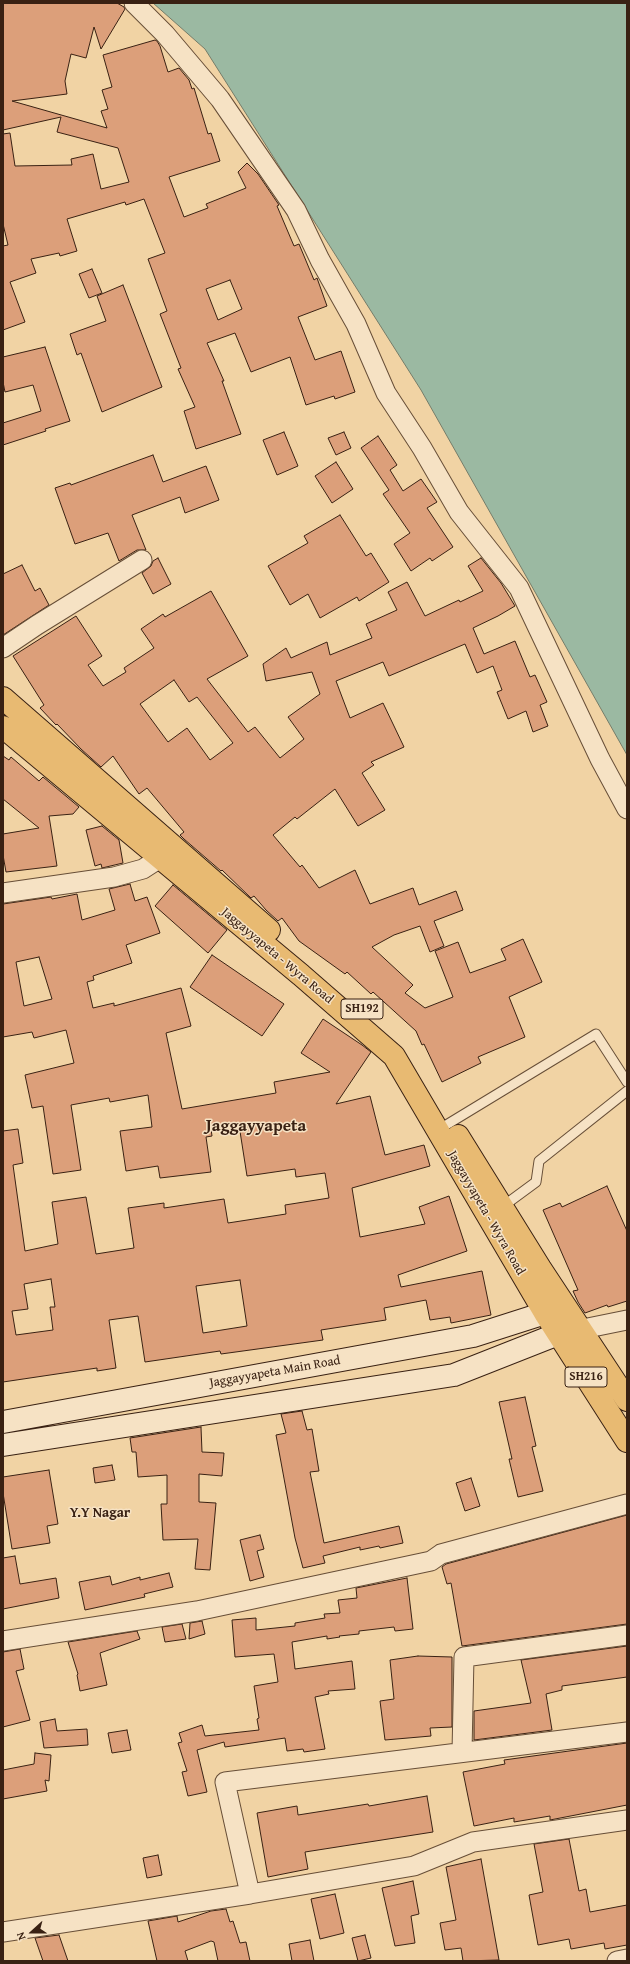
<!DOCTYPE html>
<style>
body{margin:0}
#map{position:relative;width:630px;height:1964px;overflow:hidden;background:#f1d3a4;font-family:"Gentium Book Plus",serif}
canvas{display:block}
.frame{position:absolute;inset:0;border:4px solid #392113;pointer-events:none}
.north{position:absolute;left:12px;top:1912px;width:40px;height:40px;-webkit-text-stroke:3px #f6e2c4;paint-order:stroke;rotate:249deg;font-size:11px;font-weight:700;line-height:16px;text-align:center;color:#392113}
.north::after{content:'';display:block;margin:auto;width:14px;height:18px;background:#392113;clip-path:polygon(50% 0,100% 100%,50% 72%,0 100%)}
</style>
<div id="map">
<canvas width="630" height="1964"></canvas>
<div class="frame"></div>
<div class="north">N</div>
</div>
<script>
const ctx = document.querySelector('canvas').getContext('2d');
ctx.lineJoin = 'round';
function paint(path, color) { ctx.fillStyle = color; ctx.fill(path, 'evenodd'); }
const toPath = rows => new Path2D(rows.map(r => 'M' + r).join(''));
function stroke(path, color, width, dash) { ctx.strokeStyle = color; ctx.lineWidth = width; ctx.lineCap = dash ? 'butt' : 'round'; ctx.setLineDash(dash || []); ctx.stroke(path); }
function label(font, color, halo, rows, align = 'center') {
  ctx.font = font + ' "Gentium Book Plus",serif'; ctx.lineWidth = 3; ctx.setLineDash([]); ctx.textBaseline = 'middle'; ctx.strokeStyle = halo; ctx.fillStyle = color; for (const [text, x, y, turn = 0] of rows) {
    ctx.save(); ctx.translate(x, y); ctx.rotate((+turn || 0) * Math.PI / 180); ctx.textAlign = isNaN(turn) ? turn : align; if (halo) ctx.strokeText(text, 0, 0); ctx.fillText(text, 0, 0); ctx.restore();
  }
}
const water = toPath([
 [153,3,627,3,627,755,421,390,205,49,153,3]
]);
const building = toPath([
 [3,3,117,3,124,7,125,9,101,49,94,27,86,58,71,54,65,81,67,94,12,101,107,128,101,111,108,109,102,90,112,87,103,55,155,40,157,41,160,46,168,72,179,68,189,80,192,89,194,88,208,134,211,133,220,161,169,177,184,217,208,208,206,204,246,188,238,172,247,163,258,174,279,205,277,206,294,246,299,244,314,280,317,278,327,306,298,317,315,360,341,351,355,392,335,399,334,396,306,405,290,357,251,372,235,333,207,343,224,381,222,381,241,434,196,449,184,411,195,407,178,369,181,368,160,314,167,311,148,259,165,253,144,199,126,205,125,202,67,219,77,251,60,256,59,253,31,259,36,273,10,282,25,322,3,330,3,246,8,245,3,224,3,134,10,133,15,166,72,165,71,159,93,154,101,189,129,182,118,148,57,132,61,117,3,130,3,3],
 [230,280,242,309,218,320,206,289,230,280],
 [92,269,102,293,89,298,79,274,92,269],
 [123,285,162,387,102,412,81,353,77,355,70,334,106,321,97,296,123,285],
 [45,347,70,421,45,429,46,431,3,445,3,423,41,411,33,385,5,392,3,382,3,357,45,347],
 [284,432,298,466,277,475,263,440,284,432],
 [344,432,351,448,336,455,328,438,344,432],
 [378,436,397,465,390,470,403,491,421,479,437,502,427,508,453,547,432,561,430,558,411,571,394,544,410,533,383,494,389,490,361,448,378,436],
 [153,455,163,482,206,466,219,500,185,513,180,497,132,515,146,550,137,550,119,561,108,533,75,544,55,488,70,483,71,485,153,455],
 [336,462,353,489,332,503,315,476,336,462],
 [340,515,366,556,371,553,389,582,359,601,357,597,320,618,308,594,290,605,268,566,308,543,304,536,340,515],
 [158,558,171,584,153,594,142,573,151,566,153,561,158,558],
 [481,558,501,583,515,606,498,616,473,628,484,654,515,641,530,677,535,675,547,702,540,705,548,726,533,732,526,711,508,719,497,692,502,690,493,666,477,673,465,644,389,676,383,662,336,681,350,718,383,703,404,747,371,762,374,765,362,773,385,810,358,826,335,789,297,819,295,817,273,835,300,867,302,865,319,888,355,870,370,904,413,888,419,905,456,891,463,910,434,921,444,946,430,952,420,926,394,935,372,947,413,985,405,993,425,1008,453,997,435,951,458,942,470,973,506,960,501,949,523,939,542,982,509,997,525,1037,478,1057,481,1063,442,1082,424,1044,422,1045,416,1031,373,992,371,994,347,972,345,974,299,941,282,918,278,921,266,910,254,896,251,898,222,870,221,871,184,839,180,835,184,832,147,788,139,794,113,756,101,767,81,749,57,724,56,725,40,708,44,705,13,656,76,616,102,656,88,665,103,686,126,672,124,668,154,648,141,629,163,614,165,617,211,591,248,656,207,679,248,732,255,727,280,758,304,739,288,717,320,694,312,672,266,681,263,664,286,648,291,658,327,642,330,655,372,638,366,624,397,610,388,592,407,582,425,616,459,600,460,602,483,591,468,566,481,558],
 [174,680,189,702,197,697,233,743,210,760,187,728,168,742,140,704,174,680],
 [22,565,35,591,40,588,49,605,3,635,3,574,22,565],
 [3,756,9,760,11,757,39,781,43,777,79,807,73,814,49,816,57,866,6,872,3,855,3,834,39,828,3,799,3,756],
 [102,826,119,840,123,863,102,868,101,864,95,866,86,830,102,826],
 [130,884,135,901,147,897,160,933,126,945,132,963,93,976,94,980,87,982,93,1008,114,1003,114,1006,181,988,191,1026,166,1033,182,1109,276,1093,274,1082,330,1072,301,1053,323,1019,362,1045,371,1052,336,1104,370,1096,385,1155,424,1145,430,1166,352,1188,360,1237,425,1224,419,1207,449,1196,467,1251,398,1275,401,1287,482,1271,491,1315,451,1323,450,1317,430,1320,426,1300,384,1308,386,1320,321,1330,323,1340,221,1354,220,1351,145,1362,138,1316,109,1320,116,1368,97,1371,97,1368,3,1382,3,1131,18,1129,23,1163,13,1165,25,1251,58,1244,52,1202,86,1197,96,1254,134,1248,128,1208,164,1203,164,1208,224,1199,228,1223,286,1214,285,1205,329,1198,325,1173,296,1177,295,1169,247,1176,239,1125,211,1129,212,1136,206,1137,211,1172,160,1178,158,1166,126,1171,120,1131,152,1127,148,1095,110,1102,109,1098,71,1105,81,1170,53,1174,43,1106,32,1108,25,1075,74,1063,66,1030,34,1038,32,1032,3,1037,3,904,51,897,52,899,77,894,82,920,115,910,109,889,130,884],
 [39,957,52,999,24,1006,16,962,39,957],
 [51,1279,55,1307,50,1307,53,1330,16,1335,12,1311,28,1309,24,1284,51,1279],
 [240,1280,247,1326,203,1333,196,1286,240,1280],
 [173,885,227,930,208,953,155,906,173,885],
 [212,955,284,1004,262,1036,190,987,212,955],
 [607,1186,627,1231,627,1301,608,1307,607,1305,585,1313,578,1302,573,1291,578,1290,543,1210,560,1203,562,1207,607,1186],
 [525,1397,536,1446,532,1447,543,1491,518,1497,509,1459,512,1459,499,1402,525,1397],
 [302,1411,307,1430,312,1429,319,1471,310,1472,324,1543,399,1526,403,1543,380,1548,379,1546,360,1550,360,1547,323,1556,325,1563,303,1568,295,1538,276,1435,286,1433,281,1414,302,1411],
 [201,1427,202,1452,224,1453,222,1476,199,1474,199,1502,216,1503,210,1570,195,1569,198,1539,163,1540,161,1504,167,1504,167,1475,138,1477,136,1452,132,1452,130,1438,201,1427],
 [112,1465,115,1480,95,1483,93,1468,112,1465],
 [49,1470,58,1524,47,1526,50,1543,12,1549,3,1493,3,1477,49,1470],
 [471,1478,480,1506,465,1511,456,1483,471,1478],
 [627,1515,627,1624,462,1646,451,1583,447,1584,442,1567,446,1564,627,1515],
 [260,1535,264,1549,257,1551,264,1577,250,1581,240,1540,260,1535],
 [15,1556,20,1584,56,1578,59,1598,3,1609,3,1558,15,1556],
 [169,1573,173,1587,144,1594,145,1597,85,1610,79,1582,110,1576,112,1585,140,1577,140,1580,169,1573],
 [407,1578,413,1629,395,1631,394,1627,359,1631,359,1634,339,1636,340,1637,327,1639,327,1636,292,1642,295,1669,352,1661,355,1689,328,1691,329,1694,315,1697,325,1749,304,1752,303,1749,287,1751,285,1738,225,1747,224,1742,197,1750,207,1792,188,1796,182,1772,187,1771,178,1743,182,1742,179,1733,202,1725,205,1736,259,1730,257,1719,259,1718,254,1686,278,1682,274,1654,235,1657,232,1620,256,1618,256,1630,295,1626,295,1623,325,1618,324,1614,340,1613,338,1600,357,1598,356,1588,407,1578],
 [202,1621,205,1634,189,1639,190,1623,202,1621],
 [182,1624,186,1639,165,1642,162,1627,182,1624],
 [137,1631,140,1639,100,1653,107,1685,80,1691,77,1675,78,1674,68,1642,137,1631],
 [627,1646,627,1677,562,1686,562,1690,546,1694,552,1730,474,1740,474,1711,531,1703,521,1660,627,1646],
 [20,1649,24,1669,16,1671,30,1720,3,1727,3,1652,20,1649],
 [418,1656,452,1657,452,1727,430,1728,431,1736,385,1740,380,1701,394,1699,390,1660,418,1656],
 [55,1719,57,1731,87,1729,88,1745,44,1748,40,1722,55,1719],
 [127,1730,131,1750,112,1753,108,1733,127,1730],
 [627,1743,627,1805,550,1820,550,1816,514,1822,514,1818,474,1826,463,1772,505,1764,504,1760,627,1743],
 [35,1753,51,1755,49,1781,45,1780,47,1791,3,1799,3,1770,34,1764,35,1753],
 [427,1796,433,1832,305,1852,308,1869,268,1877,257,1813,297,1806,298,1815,368,1804,369,1806,427,1796],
 [569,1839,579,1891,586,1889,590,1912,627,1905,627,1945,605,1949,604,1943,571,1949,569,1939,538,1945,529,1895,543,1892,534,1844,569,1839],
 [158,1855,162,1875,147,1878,143,1858,158,1855],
 [481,1859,499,1960,463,1961,461,1948,445,1950,440,1923,456,1920,446,1867,481,1859],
 [413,1881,419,1914,411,1916,415,1943,395,1946,382,1888,413,1881],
 [335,1894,344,1933,320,1939,311,1899,335,1894],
 [226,1909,230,1922,233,1921,240,1943,246,1942,250,1961,218,1961,214,1942,211,1941,185,1951,188,1961,157,1961,148,1921,177,1916,178,1922,211,1911,226,1909],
 [59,1935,68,1961,43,1961,35,1938,59,1935],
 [365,1935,371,1958,358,1961,352,1938,365,1935],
 [310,1940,314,1961,292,1961,289,1944,310,1940]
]);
const service = toPath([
 [438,1130,596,1034,627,1082],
 [502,1207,536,1182,539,1161,627,1091]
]);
const minor = toPath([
 [134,3,165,34,220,99,296,210,320,260,356,324,386,393,422,448,459,512,519,588,600,759,627,809],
 [3,648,37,625,142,560],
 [3,893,114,877,143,869,160,858],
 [568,1332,627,1320],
 [3,1641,197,1611,431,1561,441,1554,627,1504],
 [627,1732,225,1782,250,1894,414,1866,473,1842,627,1820],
 [462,1752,464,1657,627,1635],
 [3,1932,250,1894],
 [617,1961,627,1959]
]);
const secondary = toPath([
 [3,1422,473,1336,545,1313],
 [3,1445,454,1375,558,1334]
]);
const primary = toPath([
 [3,698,269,930],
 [3,727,301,975,394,1056,545,1313,627,1441],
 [458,1136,540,1268,627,1400]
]);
const shields = [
 [362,1009,42],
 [586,1377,42]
];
const shieldNames = [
 ["SH192",362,1009],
 ["SH216",586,1377]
];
const streetNames = [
 ["Jaggayyapeta - Wyra Road",277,956,40],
 ["Jaggayyapeta - Wyra Road",486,1213,60],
 ["Jaggayyapeta Main Road",275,1372,-10]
];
const neighbourhoodNames = [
 ["Y.Y Nagar",100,1513]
];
const districtNames = [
 ["Jaggayyapeta",256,1127]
];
paint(water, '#9bb9a2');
stroke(water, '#747c69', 1);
paint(building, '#dc9f7a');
stroke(building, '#392113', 1);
stroke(service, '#674e37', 11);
stroke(minor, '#674e37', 21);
stroke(secondary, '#392113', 24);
stroke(primary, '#392113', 24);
stroke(service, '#f6e2c4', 9);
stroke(minor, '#f6e2c4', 19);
stroke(secondary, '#f6e2c4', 22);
stroke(primary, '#e8ba72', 22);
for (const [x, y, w] of shields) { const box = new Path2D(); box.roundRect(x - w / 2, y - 10, w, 20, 3); ctx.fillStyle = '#f6e2c4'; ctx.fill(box); stroke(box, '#392113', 1); }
label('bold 12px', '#392113', null, shieldNames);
label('13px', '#392113', '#f6e2c4', streetNames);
label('bold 14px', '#392113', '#f6e2c4', neighbourhoodNames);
label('bold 17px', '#392113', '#f6e2c4', districtNames);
</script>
